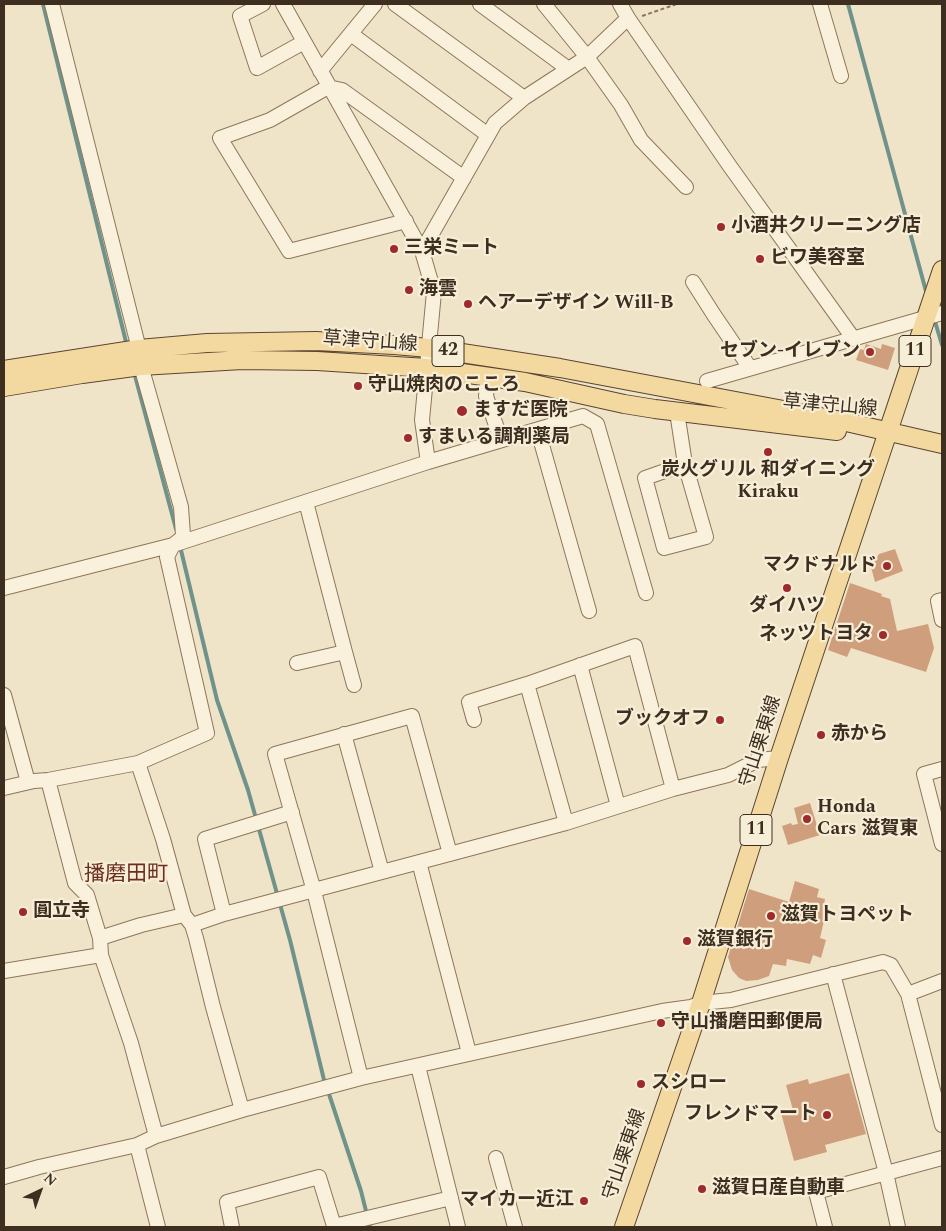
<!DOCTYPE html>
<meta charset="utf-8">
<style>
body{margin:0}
#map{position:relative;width:946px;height:1231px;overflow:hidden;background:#f0e4c8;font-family:Spectral,serif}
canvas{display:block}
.frame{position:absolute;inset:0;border:5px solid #3d2e20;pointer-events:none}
.north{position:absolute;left:15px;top:1166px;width:50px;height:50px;-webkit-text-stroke:4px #f7eed8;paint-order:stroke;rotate:42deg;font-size:14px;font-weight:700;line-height:20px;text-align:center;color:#3d2e20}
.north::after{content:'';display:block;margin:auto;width:18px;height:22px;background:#3d2e20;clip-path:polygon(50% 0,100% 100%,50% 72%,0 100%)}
</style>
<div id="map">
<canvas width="946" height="1231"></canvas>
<div class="frame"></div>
<div class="north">N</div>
</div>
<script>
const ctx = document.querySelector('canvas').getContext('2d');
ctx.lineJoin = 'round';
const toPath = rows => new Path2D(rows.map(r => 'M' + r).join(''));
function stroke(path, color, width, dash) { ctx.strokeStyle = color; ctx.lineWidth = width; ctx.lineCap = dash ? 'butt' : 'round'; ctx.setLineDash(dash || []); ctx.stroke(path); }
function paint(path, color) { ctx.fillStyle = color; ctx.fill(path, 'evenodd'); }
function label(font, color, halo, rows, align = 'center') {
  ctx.font = font + ' Spectral,"Noto Sans JP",serif'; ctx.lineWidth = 4.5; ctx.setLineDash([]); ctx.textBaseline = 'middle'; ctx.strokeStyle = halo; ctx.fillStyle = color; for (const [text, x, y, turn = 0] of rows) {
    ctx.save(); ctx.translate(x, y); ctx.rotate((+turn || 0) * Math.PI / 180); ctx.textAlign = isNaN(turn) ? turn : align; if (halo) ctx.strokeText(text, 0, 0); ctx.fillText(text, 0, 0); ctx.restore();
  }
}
const stream = toPath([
 [43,4,127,346],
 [848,4,927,295],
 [934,318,942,345],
 [134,372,176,529],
 [180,546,217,700,248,790,290,940,325,1084],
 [328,1091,361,1191,370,1227]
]);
const building = toPath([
 [866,344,881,349,882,344,895,348,888,370,856,360,860,349,864,350],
 [895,549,903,571,875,582,871,567,879,554],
 [850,583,882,594,881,596,890,599,897,631,928,624,934,648,926,672,851,648,847,657,828,650],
 [810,803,820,835,788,845,782,826,791,823,792,825,798,824,794,808],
 [795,881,819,889,817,897,825,899,823,911,826,912,820,938,826,940,821,958,813,955,810,964,787,959,786,966,773,964,769,976,758,980,746,981,739,978,732,970,728,957,749,889,789,902],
 [849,1073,866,1134,825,1145,827,1152,794,1161,781,1113,793,1110,786,1085,808,1079,809,1084]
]);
const path = toPath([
 [642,16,677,4]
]);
const minor = toPath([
 [263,4,240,16,257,68,304,42],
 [283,4,422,251,434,292,422,420,428,462],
 [395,4,524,98],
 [480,4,567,68],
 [544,4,587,57,621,105,641,140,686,187],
 [620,4,628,18,729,165,853,338],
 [820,4,841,76],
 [351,34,488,135],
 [320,71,375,4],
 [406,221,289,251,220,138,270,120,328,87,342,90,464,178],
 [422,251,495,123,524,98,587,57,628,18],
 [693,282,714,315,750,368],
 [488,377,486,396,501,440],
 [707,381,942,313],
 [677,412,685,464,706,537,664,548,645,478,685,464],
 [538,431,589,611],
 [306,502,345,652,354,685],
 [4,588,173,545,428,462,583,416,597,424,646,593],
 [942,600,938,601,942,620],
 [297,663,345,652],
 [580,665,618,806],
 [4,695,28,782],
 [474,720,469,702,527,684],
 [344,734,382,872],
 [138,763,163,839,184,915,192,925,196,938,213,1007,242,1110],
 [942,769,924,774,942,844],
 [48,780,75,883,87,895,100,938],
 [4,788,34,781,48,780,138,763,207,733,167,557,173,545,182,538,183,535,181,507,141,366,139,349,52,4],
 [566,823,527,684,635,646,673,789],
 [419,862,469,1053],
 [224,914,205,839,292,812],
 [192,925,224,914,566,823,673,789,728,775,758,760,779,758],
 [4,971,101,955],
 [833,974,886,1173,898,1227],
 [908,994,942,981],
 [418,1066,458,1227],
 [361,1078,314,891,275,754,412,716,450,854],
 [156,1136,131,1043,101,955,100,938,141,925,184,915],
 [137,1145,158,1227],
 [496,1158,515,1227],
 [4,1177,39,1167,137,1145,156,1136,242,1110,361,1078,662,1011,691,1007,701,1003,731,1000,883,962,891,965,908,994,942,1125],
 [232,1227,227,1202,319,1177,334,1226,451,1198],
 [825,1227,816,1192,942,1158]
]);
const major = toPath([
 [4,370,139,349,207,343,316,341,394,345,429,348,560,368,842,421,942,444],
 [4,387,82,374,141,366,242,360,317,361,427,368,525,382,624,404,655,409,837,431],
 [624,1227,701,1003,779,758,942,270]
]);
const markers = [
 [721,227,5,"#9e2a2b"],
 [394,249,5,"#9e2a2b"],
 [760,259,5,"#9e2a2b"],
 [409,290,5,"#9e2a2b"],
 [468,304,5,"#9e2a2b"],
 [870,352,5,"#9e2a2b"],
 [358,386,5,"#9e2a2b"],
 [462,411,6,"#9e2a2b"],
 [408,438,5,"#9e2a2b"],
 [768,452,5,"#9e2a2b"],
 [887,566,5,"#9e2a2b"],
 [787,588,5,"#9e2a2b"],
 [883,635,5,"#9e2a2b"],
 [720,720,5,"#9e2a2b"],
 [821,735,5,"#9e2a2b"],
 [807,819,5,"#9e2a2b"],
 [23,912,5,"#9e2a2b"],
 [771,916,5,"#9e2a2b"],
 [687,941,5,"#9e2a2b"],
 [661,1023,5,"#9e2a2b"],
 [641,1084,5,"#9e2a2b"],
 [827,1115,5,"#9e2a2b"],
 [702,1189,5,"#9e2a2b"],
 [584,1201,5,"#9e2a2b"]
];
const shields = [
 [448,351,32],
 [915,351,32],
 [756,830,32]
];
const shieldNames = [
 ["42",448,351],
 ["11",915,351],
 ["11",756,830]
];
const poiNames = [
 ["小酒井クリーニング店",731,227],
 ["三栄ミート",404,249],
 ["ビワ美容室",770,259],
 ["海雲",419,290],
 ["ヘアーデザイン Will-B",478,304],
 ["セブン-イレブン",860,352,"right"],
 ["守山焼肉のこころ",368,386],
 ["ますだ医院",473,411],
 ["すまいる調剤薬局",418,438],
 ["炭火グリル 和ダイニング",768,471,"center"],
 ["Kiraku",768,493,"center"],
 ["マクドナルド",877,566,"right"],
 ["ダイハツ",787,607,"center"],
 ["ネッツトヨタ",873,635,"right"],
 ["ブックオフ",710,720,"right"],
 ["赤から",831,735],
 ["Honda",817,808],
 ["Cars 滋賀東",817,830],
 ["圓立寺",33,912],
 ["滋賀トヨペット",781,916],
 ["滋賀銀行",697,941],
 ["守山播磨田郵便局",671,1023],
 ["スシロー",651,1084],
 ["フレンドマート",817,1115,"right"],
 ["滋賀日産自動車",712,1189],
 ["マイカー近江",574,1201,"right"]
];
const streetNames = [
 ["草津守山線",370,343,4],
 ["草津守山線",830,407,5],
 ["守山栗東線",762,742,-72],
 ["守山栗東線",626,1155,-71]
];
const quarterNames = [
 ["播磨田町",126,876]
];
stroke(stream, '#6f938a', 4);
paint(building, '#cf9f7d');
stroke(minor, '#8d765c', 16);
stroke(major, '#5b4430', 20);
stroke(path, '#8d765c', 2, [4, 2.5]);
stroke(minor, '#faf1dc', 14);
stroke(major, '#f3d9a0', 18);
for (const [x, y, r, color] of markers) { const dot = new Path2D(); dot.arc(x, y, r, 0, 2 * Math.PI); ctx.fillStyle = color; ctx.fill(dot); stroke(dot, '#f7eed8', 2); }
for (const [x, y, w] of shields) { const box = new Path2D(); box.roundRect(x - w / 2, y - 15.5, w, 31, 4); ctx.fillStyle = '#f7eed8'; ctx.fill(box); stroke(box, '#3d2e20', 1); }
label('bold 18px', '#3d2e20', null, shieldNames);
label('bold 19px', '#3d2e20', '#f7eed8', poiNames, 'left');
label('19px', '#3d2e20', '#f7eed8', streetNames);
label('21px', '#6b2e1e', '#f7eed8', quarterNames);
</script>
